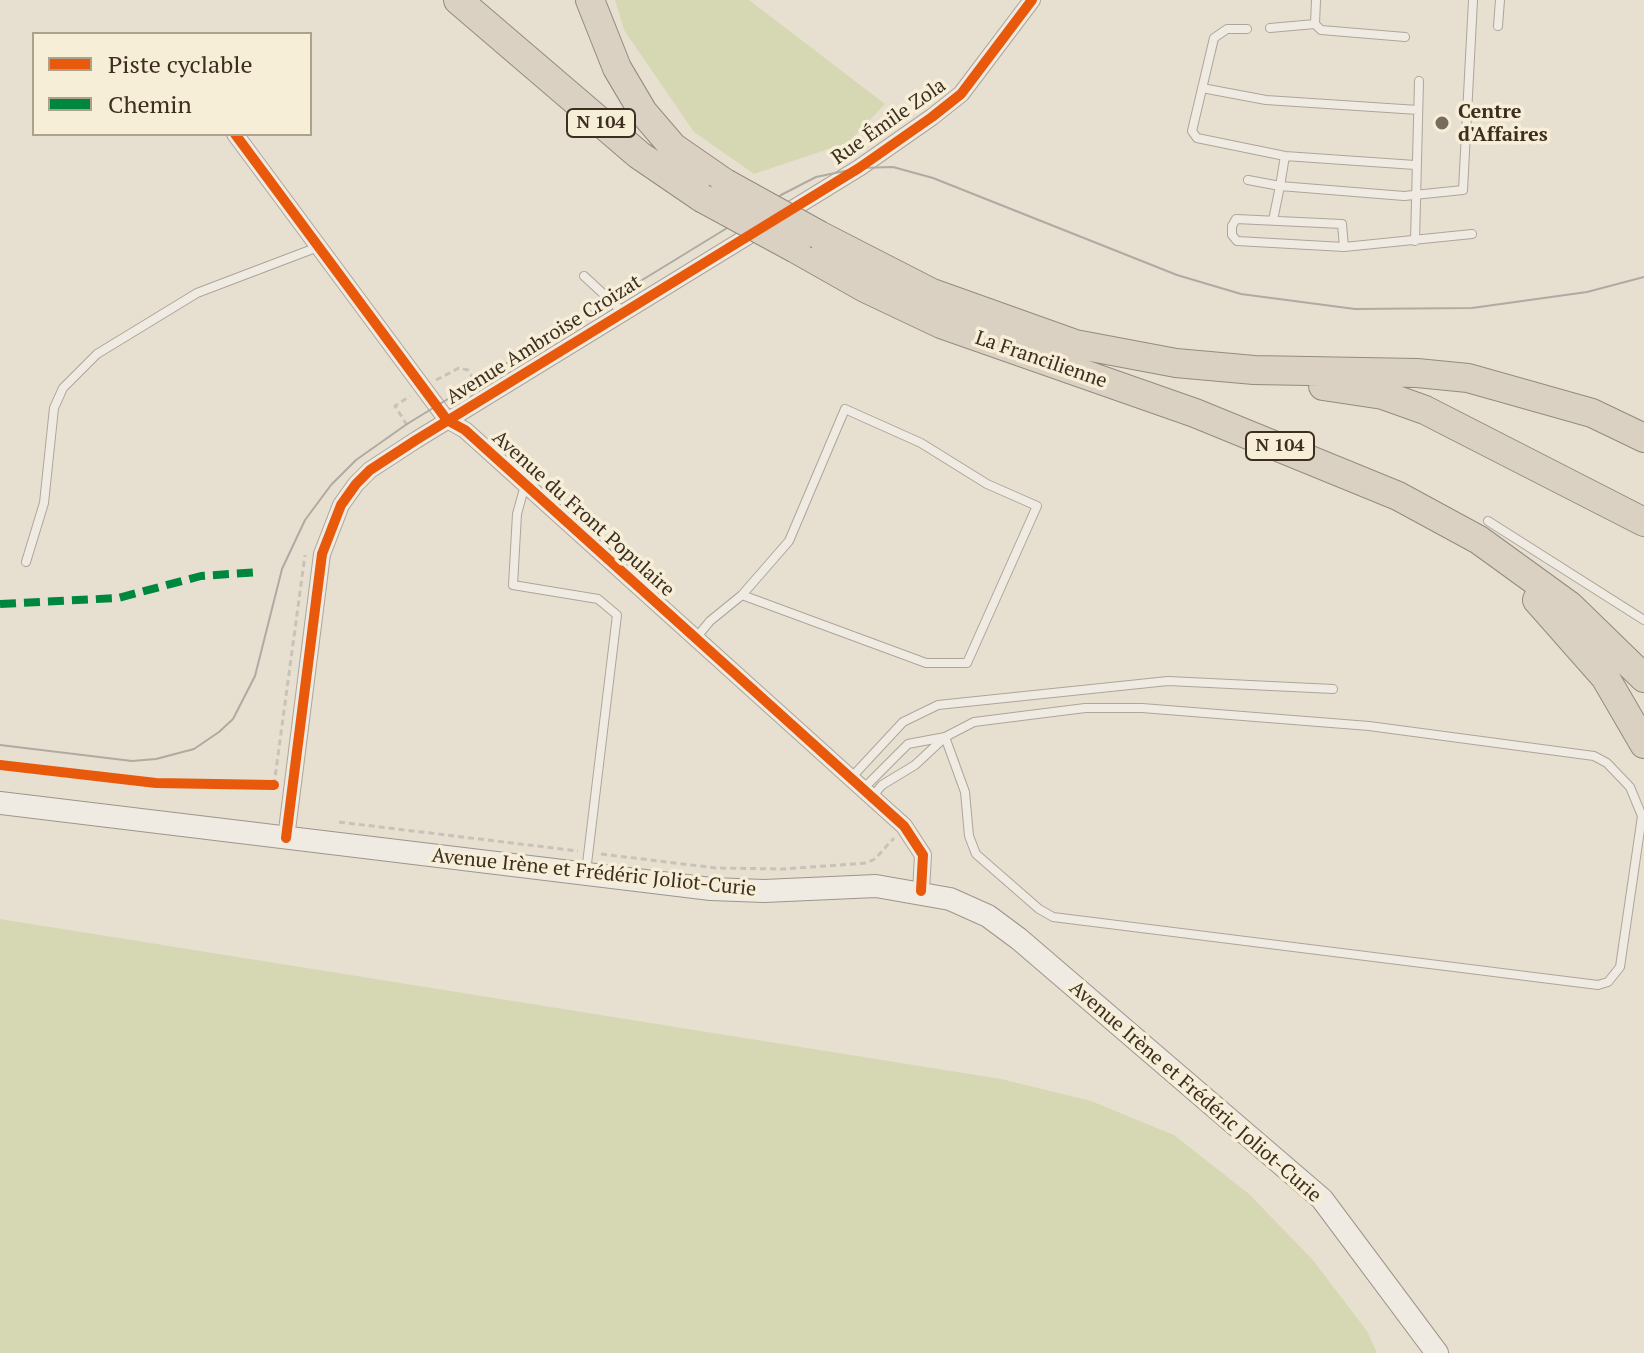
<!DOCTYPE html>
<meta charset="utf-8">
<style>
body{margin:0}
#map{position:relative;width:1644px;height:1353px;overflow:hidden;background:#e7e0d1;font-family:"PT Serif",serif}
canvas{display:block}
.legend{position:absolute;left:32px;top:32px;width:280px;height:104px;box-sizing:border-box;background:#f7eed8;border:2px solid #ada18e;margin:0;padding:10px 14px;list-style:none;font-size:24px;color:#3d2e20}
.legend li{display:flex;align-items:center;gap:16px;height:40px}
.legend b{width:40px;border:2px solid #ada18e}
</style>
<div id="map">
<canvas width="1644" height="1353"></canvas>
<ul class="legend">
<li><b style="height:10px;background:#e8590c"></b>Piste cyclable</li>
<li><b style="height:10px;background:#00873e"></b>Chemin</li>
</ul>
</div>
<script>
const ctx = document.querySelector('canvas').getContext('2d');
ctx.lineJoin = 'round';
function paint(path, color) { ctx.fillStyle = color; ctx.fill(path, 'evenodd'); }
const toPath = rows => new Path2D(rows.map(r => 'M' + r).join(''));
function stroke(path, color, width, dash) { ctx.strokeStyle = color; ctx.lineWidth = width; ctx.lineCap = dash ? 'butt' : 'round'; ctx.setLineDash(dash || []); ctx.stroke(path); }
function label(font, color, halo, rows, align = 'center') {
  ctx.font = font + ' "PT Serif",serif'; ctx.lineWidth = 7; ctx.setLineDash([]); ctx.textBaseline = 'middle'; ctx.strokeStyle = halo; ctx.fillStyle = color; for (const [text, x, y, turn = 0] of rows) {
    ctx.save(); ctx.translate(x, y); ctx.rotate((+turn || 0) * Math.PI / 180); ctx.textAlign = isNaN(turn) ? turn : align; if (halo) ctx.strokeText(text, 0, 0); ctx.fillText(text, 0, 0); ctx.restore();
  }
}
const green = toPath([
 [615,0,749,0,885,104,849,142,754,174,694,132,624,30],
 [0,919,1001,1079,1091,1101,1174,1135,1249,1194,1312,1259,1367,1331,1377,1353,0,1353]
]);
const path = toPath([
 [436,380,459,368,468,370,477,385],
 [407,425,395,406,410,396],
 [274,785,305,555],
 [339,822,578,851],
 [601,854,716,868,784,869,866,863,875,859,894,838]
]);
const lane = toPath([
 [1315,24,1316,0],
 [1498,26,1500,0],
 [1270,28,1315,24,1321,30,1405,37],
 [1247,29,1227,29,1214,38,1192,131,1197,138,1285,156,1415,165],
 [1202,88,1266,100,1418,110],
 [1248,180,1280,186,1285,156],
 [1273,220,1280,186,1404,196,1463,190,1473,0],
 [1415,241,1419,81],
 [1344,247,1342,224,1236,219,1232,226,1232,235,1237,241,1344,247,1472,234],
 [584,276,623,312],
 [525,485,517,514,513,585,598,599,617,615,586,872],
 [1488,521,1644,620],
 [26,562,44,503,54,408,63,388,97,354,197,293,318,247],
 [696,638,710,621,742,595,789,541,845,409,921,443,987,484,1037,506,967,663,926,663,742,595],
 [850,779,903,722,938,705,1168,681,1333,689],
 [863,789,908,744,945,737,974,722,1085,708,1142,708,1369,726,1594,756,1607,763,1630,787,1642,816,1620,967,1608,982,1598,985,1053,917,1039,909,976,854,969,836,965,792,945,737],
 [872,797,882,785,915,765,944,738]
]);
const street = toPath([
 [235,134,447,420,465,430,904,826,923,855,921,891],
 [286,838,322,554,341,505,356,484,370,470,416,440,859,168,932,117,961,94,1032,0]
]);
const secondary = toPath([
 [0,803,711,889,764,891,876,886,950,899,988,916,1019,939,1322,1199,1437,1353]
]);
const highway = toPath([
 [458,0,639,155,702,198],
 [590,0,617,68,643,112,673,147,725,183],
 [819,235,932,293,1075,344,1176,363,1254,370,1417,373,1468,378,1592,413,1644,438],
 [796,249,865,288,941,324,1195,413,1398,496,1479,540,1570,606,1644,678],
 [1323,386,1383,395,1425,410,1644,522],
 [1537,600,1605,677,1644,744]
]);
const tram = toPath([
 [0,745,132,761,156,759,194,749,219,732,233,719,255,676,282,569,305,520,331,485,356,460,407,424,781,195,816,177,859,168,893,167,933,178,1177,275,1241,294,1355,309,1472,308,1587,292,1644,277]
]);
const highwayBridge = toPath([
 [725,183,819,235],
 [702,198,796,249]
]);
const quiet = toPath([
 [0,604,118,598,201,576,260,572]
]);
const cycleway = toPath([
 [235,134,447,420,465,430,904,826,923,855,921,891],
 [0,765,156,783,274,785],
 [286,838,322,554,341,505,356,484,370,470,416,440,859,168,932,117,961,94,1032,0]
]);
const markers = [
 [1442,123,8,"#786c5e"]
];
const shields = [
 [601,123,68],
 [1280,446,68]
];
const shieldNames = [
 ["N 104",601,123],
 ["N 104",1280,446]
];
const poiNames = [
 ["Centre",1458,112],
 ["d'Affaires",1458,135]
];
const streetNames = [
 ["Rue Émile Zola",889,122,-35],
 ["Avenue Ambroise Croizat",544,340,-32],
 ["La Francilienne",1041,360,19],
 ["Avenue du Front Populaire",583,514,42],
 ["Avenue Irène et Frédéric Joliot-Curie",594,873,6],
 ["Avenue Irène et Frédéric Joliot-Curie",1195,1092,41]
];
paint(green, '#d6d7b3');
stroke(lane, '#ada599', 10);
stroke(street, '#ada599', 18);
stroke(secondary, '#9c958a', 24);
stroke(highway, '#928b80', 30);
stroke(path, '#c8c2b9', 3, [6, 4]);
stroke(lane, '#efebe3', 8);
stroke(street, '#efebe3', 16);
stroke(secondary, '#efebe3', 22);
stroke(highway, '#dad1c2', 28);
stroke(tram, '#afaaa2', 2);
stroke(highwayBridge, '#928b80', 30, []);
stroke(highwayBridge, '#dad1c2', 28);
stroke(quiet, '#00873e', 8, [16, 8]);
stroke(cycleway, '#e8590c', 10);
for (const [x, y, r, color] of markers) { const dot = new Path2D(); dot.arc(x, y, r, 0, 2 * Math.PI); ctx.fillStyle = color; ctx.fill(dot); stroke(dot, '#f7eed8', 3); }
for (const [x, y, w] of shields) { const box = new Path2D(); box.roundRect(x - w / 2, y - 14, w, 28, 6); ctx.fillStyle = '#f7eed8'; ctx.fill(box); stroke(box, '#3d2e20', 2); }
label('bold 18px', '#3d2e20', null, shieldNames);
label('bold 20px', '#3d2e20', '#f7eed8', poiNames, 'left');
label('20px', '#3d2e20', '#f7eed8', streetNames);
</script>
